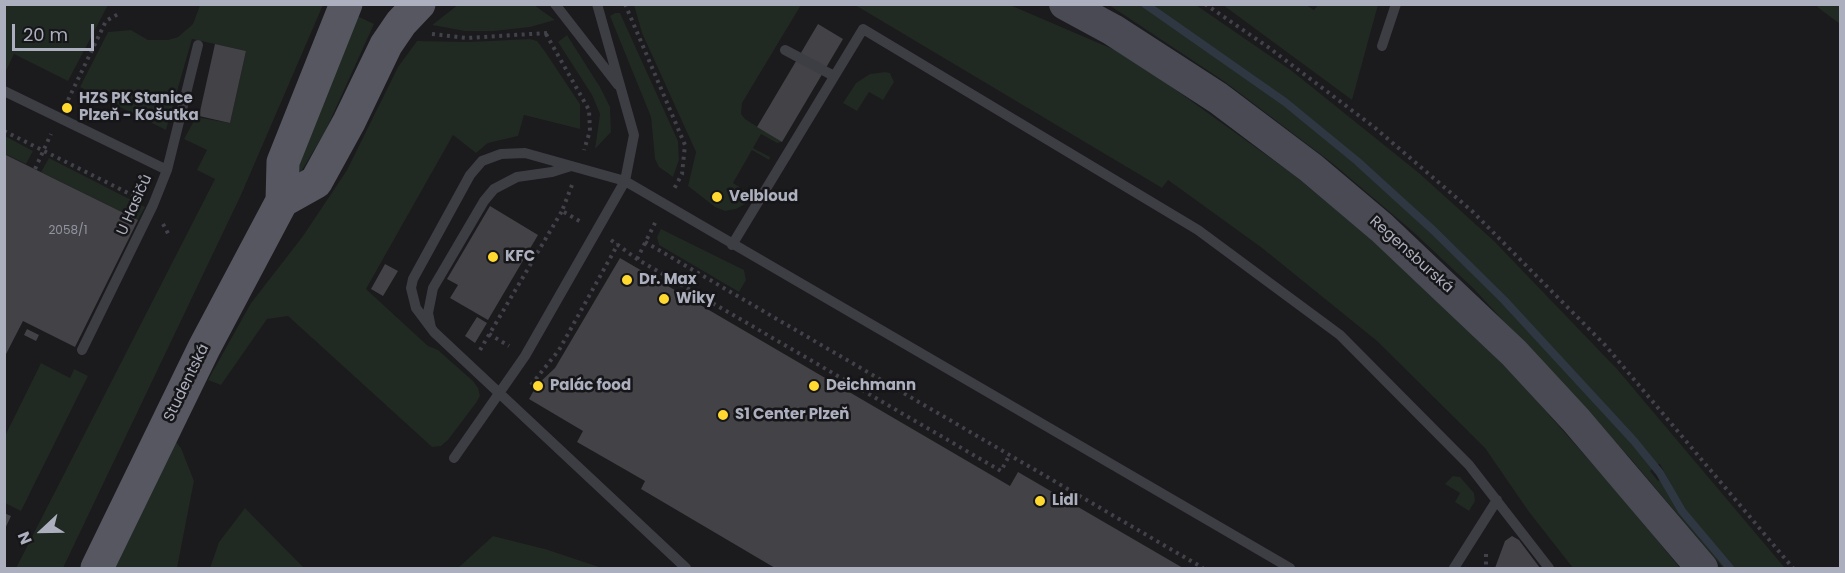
<!DOCTYPE html>
<meta charset="utf-8">
<style>
body{margin:0}
#map{position:relative;width:1845px;height:573px;overflow:hidden;background:#1b1a1d;font-family:Poppins,sans-serif}
canvas{display:block}
.frame{position:absolute;inset:0;border:6px solid #acafbd;pointer-events:none}
.north{position:absolute;left:12px;top:501px;width:60px;height:60px;-webkit-text-stroke:4px #161518;paint-order:stroke;rotate:248deg;font-size:16px;font-weight:700;line-height:24px;text-align:center;color:#acafbd}
.north::after{content:'';display:block;margin:auto;width:21px;height:27px;background:#acafbd;clip-path:polygon(50% 0,100% 100%,50% 72%,0 100%)}
.scale{position:absolute;left:12px;top:24px;width:82px;height:27px;box-sizing:border-box;border:3px solid #acafbd;border-top:0;padding-left:8px;font-size:18px;line-height:21px;white-space:nowrap;color:#acafbd;-webkit-text-stroke:4px #161518;paint-order:stroke}
</style>
<div id="map">
<canvas width="1845" height="573"></canvas>
<div class="frame"></div>
<div class="north">N</div>
<div class="scale">20 m</div>
</div>
<script>
const ctx = document.querySelector('canvas').getContext('2d');
ctx.lineJoin = 'round';
function paint(path, color) { ctx.fillStyle = color; ctx.fill(path, 'evenodd'); }
const toPath = rows => new Path2D(rows.map(r => 'M' + r).join(''));
function stroke(path, color, width, dash) { ctx.strokeStyle = color; ctx.lineWidth = width; ctx.lineCap = dash ? 'butt' : 'round'; ctx.setLineDash(dash || []); ctx.stroke(path); }
function label(font, color, halo, rows, align = 'center') {
  ctx.font = font + ' Poppins,sans-serif'; ctx.lineWidth = 5; ctx.setLineDash([]); ctx.textBaseline = 'middle'; ctx.strokeStyle = halo; ctx.fillStyle = color; for (const [text, x, y, turn = 0] of rows) {
    ctx.save(); ctx.translate(x, y); ctx.rotate((+turn || 0) * Math.PI / 180); ctx.textAlign = isNaN(turn) ? turn : align; if (halo) ctx.strokeText(text, 0, 0); ctx.fillText(text, 0, 0); ctx.restore();
  }
}
const green = toPath([
 [5,4,108,4,108,5,68,81,14,54,5,73],
 [459,4,534,5,555,20,530,27,494,31,465,31,432,25],
 [200,5,323,5,241,195,63,568,16,568,215,179,197,170,207,150,184,139,196,117,230,123,246,51,192,39,166,130,80,87,108,32,131,30,148,40,168,40,178,37,193,24],
 [634,5,801,5,742,103,741,114,745,119,782,142,777,143,761,134,753,148,770,157,769,160,752,150,733,183,751,194,745,204,736,209,725,211,715,207,688,186,696,152,642,33],
 [855,5,1010,5,1115,50,1165,82,1294,175,1370,238,1463,323,1521,383,1626,502,1680,568,1573,568,1529,512,1485,448,1377,341,1262,248,1168,180,1162,188],
 [1109,5,1142,5,1175,26,1280,101,1398,200,1487,285,1633,441,1654,468,1650,471,1658,481,1662,479,1680,513,1727,568,1723,568,1630,458,1473,288,1411,230,1332,163,1225,82],
 [1150,5,1196,5,1292,71,1419,173,1494,241,1617,369,1785,568,1732,568,1684,510,1660,464,1656,465,1613,414,1461,254,1337,143,1250,73],
 [1223,5,1306,5,1314,10,1318,5,1378,5,1352,100],
 [1816,5,1840,5,1840,24,1820,9],
 [615,13,620,13,678,141,679,160,673,177,659,167,655,159,651,117,610,16],
 [355,15,374,24,325,132,296,180,289,174],
 [567,35,600,87,610,107,611,132,595,149,600,114,592,95,558,42],
 [530,39,537,41,544,50,580,104,580,129,524,115,518,136,488,143,476,153,453,135,366,289,428,346,438,350,473,381,478,388,480,396,476,403,448,440,441,446,432,447,288,316,267,319,221,385,208,380,251,303,303,236,347,170,398,67,417,41,468,42],
 [885,72,890,73,894,82,883,100,869,92,857,111,843,103,856,83,870,74],
 [5,136,33,151,26,164,5,154],
 [49,158,145,207,138,220,41,172],
 [661,229,744,270,746,280,739,292,659,245,657,237],
 [41,363,70,378,74,369,88,376,21,511,5,503,5,436],
 [176,442,181,448,194,481,177,568,115,568],
 [1453,476,1460,477,1474,493,1475,501,1469,511,1455,502,1460,493,1445,484],
 [245,508,304,568,210,568,219,542],
 [493,536,545,549,602,568,458,568]
]);
const stream = toPath([
 [1145,4,1285,102,1357,161,1434,231,1504,300,1634,441,1660,473,1682,511,1730,568]
]);
const building = toPath([
 [818,24,843,39,782,142,757,127],
 [215,44,246,51,230,123,199,116],
 [4,154,138,220,75,347,23,321,4,358],
 [490,206,538,235,488,320,450,298,458,285,447,279],
 [620,258,1010,486,1018,472,1183,568,775,568,641,489,645,481,577,442,583,431,529,399,537,385,555,368],
 [385,264,398,271,383,296,371,289],
 [477,317,487,323,475,343,465,336],
 [27,329,39,335,36,341,24,335],
 [4,513,11,516,4,531],
 [1512,536,1519,540,1540,568,1495,568,1505,541]
]);
const path = toPath([
 [625,4,685,145,682,174,674,189],
 [1205,4,1268,47,1374,127,1472,211,1605,345,1793,568],
 [432,34,467,38,547,33],
 [546,34,589,110,590,131,584,150],
 [68,100,106,21,120,13],
 [4,131,136,197],
 [35,169,51,134],
 [572,185,562,211,581,222],
 [163,224,170,237],
 [611,240,637,259,1001,471,1009,456],
 [645,242,1203,568],
 [637,259,657,219],
 [489,334,509,346],
 [480,350,562,211],
 [531,385,559,350,618,244],
 [1486,554,1486,568]
]);
const service = toPath([
 [555,4,618,85],
 [1382,46,1396,4],
 [785,50,834,76],
 [4,91,167,170,153,205,82,350],
 [167,170,198,45],
 [732,245,863,29,1198,230,1340,335,1469,465,1549,568],
 [431,328,428,313,433,288,484,201,494,189,517,177,552,172,571,166],
 [454,458,525,356,625,181,634,135,597,4],
 [686,568,434,332,416,308,411,288,413,279,470,175,482,161,501,154,525,153,625,181,1290,568],
 [1454,568,1497,500]
]);
const secondary = toPath([
 [1065,4,1113,30,1218,98,1311,168,1382,228,1514,353,1576,420,1702,568]
]);
const primary = toPath([
 [282,201,316,182,349,122,386,45,401,23,419,4],
 [97,568,204,348,282,201,283,162,346,4]
]);
const markers = [
 [67,108,6,"#ffd930"],
 [717,197,6,"#ffd930"],
 [493,257,6,"#ffd930"],
 [627,280,6,"#ffd930"],
 [664,299,6,"#ffd930"],
 [538,386,6,"#ffd930"],
 [814,386,6,"#ffd930"],
 [723,415,6,"#ffd930"],
 [1040,501,6,"#ffd930"]
];
const numberNames = [
 ["2058/1",68,231]
];
const poiNames = [
 ["HZS PK Stanice",79,99],
 ["Plzeň - Košutka",79,116],
 ["Velbloud",729,197],
 ["KFC",505,257],
 ["Dr. Max",639,280],
 ["Wiky",676,299],
 ["Palác food",550,386],
 ["Deichmann",826,386],
 ["S1 Center Plzeň",735,415],
 ["Lidl",1052,501]
];
const streetNames = [
 ["U Hasičů",135,205,-66],
 ["Regensburská",1411,255,42],
 ["Studentská",187,383,-64]
];
paint(green, '#202922');
stroke(stream, '#2f3743', 8);
paint(building, '#424247');
stroke(path, '#41424a', 4, [3, 4.5]);
stroke(service, '#3d3d44', 10);
stroke(secondary, '#494a53', 32);
stroke(primary, '#575762', 33);
for (const [x, y, r, color] of markers) { const dot = new Path2D(); dot.arc(x, y, r, 0, 2 * Math.PI); ctx.fillStyle = color; ctx.fill(dot); stroke(dot, '#161518', 2); }
label('12px', '#9294a0', null, numberNames);
label('bold 15px', '#acafbd', '#161518', poiNames, 'left');
label('15px', '#acafbd', '#161518', streetNames);
</script>
